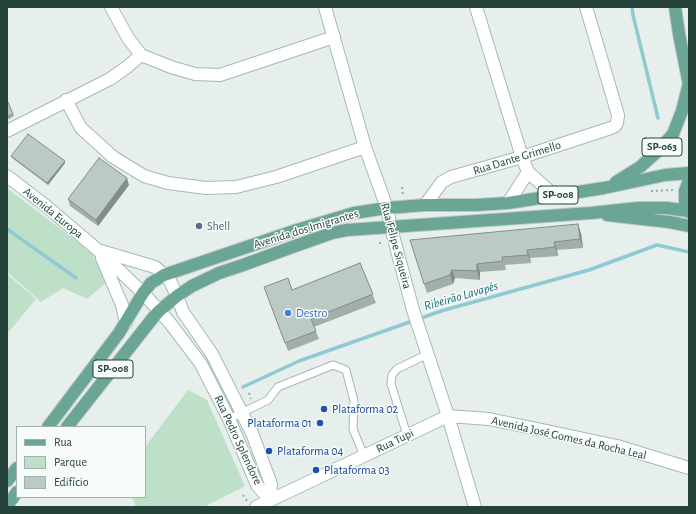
<!DOCTYPE html>
<meta charset="utf-8">
<style>
body{margin:0}
#map{position:relative;width:696px;height:514px;overflow:hidden;background:#e6efeb;font-family:"Alegreya Sans",sans-serif}
canvas{display:block}
.frame{position:absolute;inset:0;border:8px solid #24423a;pointer-events:none}
.legend{position:absolute;left:16px;top:426px;width:130px;height:72px;box-sizing:border-box;background:#f7fbf9;border:1px solid #a3b1ad;margin:0;padding:5px 7px;list-style:none;font-size:12px;color:#24423a}
.legend li{display:flex;align-items:center;gap:8px;height:20px}
.legend b{width:20px;border:1px solid #a3b1ad}
</style>
<div id="map">
<canvas width="696" height="514"></canvas>
<div class="frame"></div>
<ul class="legend">
<li><b style="height:5px;background:#6aa596"></b>Rua</li>
<li><b style="height:11px;background:#bfe0c8"></b>Parque</li>
<li><b style="height:11px;background:#bbcac4"></b>Edifício</li>
</ul>
</div>
<script>
const ctx = document.querySelector('canvas').getContext('2d');
ctx.lineJoin = 'round';
function paint(path, color) { ctx.fillStyle = color; ctx.fill(path, 'evenodd'); }
const toPath = rows => new Path2D(rows.map(r => 'M' + r).join(''));
function stroke(path, color, width, dash) { ctx.strokeStyle = color; ctx.lineWidth = width; ctx.lineCap = dash ? 'butt' : 'round'; ctx.setLineDash(dash || []); ctx.stroke(path); }
function label(font, color, halo, rows, align = 'center') {
  ctx.font = font + ' "Alegreya Sans",sans-serif'; ctx.lineWidth = 3; ctx.setLineDash([]); ctx.textBaseline = 'middle'; ctx.strokeStyle = halo; ctx.fillStyle = color; for (const [text, x, y, turn = 0] of rows) {
    ctx.save(); ctx.translate(x, y); ctx.rotate((+turn || 0) * Math.PI / 180); ctx.textAlign = isNaN(turn) ? turn : align; if (halo) ctx.strokeText(text, 0, 0); ctx.fillText(text, 0, 0); ctx.restore();
  }
}
const green = toPath([
 [7,188,92,253,106,283,87,299,63,288,41,302,7,272],
 [7,274,36,299,7,334],
 [188,390,207,400,245,486,204,507,136,507,132,497,145,497,145,447]
]);
const stream = toPath([
 [632,7,633,15,658,118],
 [7,229,76,278],
 [243,387,299,361,441,311,589,270,657,245,689,252]
]);
const path = toPath([
 [402,187,403,196],
 [651,191,674,190],
 [379,243,384,243],
 [249,393,251,399],
 [243,495,247,501]
]);
const lane = toPath([
 [229,419,268,400,278,387,333,365,346,370,354,401,353,429,364,456],
 [407,435,391,384,392,375,397,369,428,354]
]);
const street = toPath([
 [111,7,128,38,141,55],
 [476,7,522,157,528,172,555,196],
 [141,55,171,67,195,74,220,75,334,37],
 [66,100,81,128,113,157,144,176,168,183,206,188,236,187,276,177,365,147],
 [7,131,110,79,127,67,141,55],
 [508,203,528,172],
 [425,205,442,182,451,177,522,157,611,128,615,126,617,123,618,115,586,7]
]);
const secondary = toPath([
 [325,7,365,147,387,208,391,228,413,310,448,416,475,507],
 [7,176,46,206,99,251,143,293,170,323,201,364,229,419,257,485,270,500],
 [101,251,155,267,161,272,170,281,177,296,183,312,212,354,252,433,271,484,270,500],
 [102,258,122,305,126,323],
 [448,416,489,419,542,430,617,446,689,468],
 [256,507,448,416]
]);
const primary = toPath([
 [675,7,679,34,689,85],
 [689,180,685,191,685,201,689,212],
 [616,182,640,167,658,151,673,134,682,111,689,83],
 [607,215,669,222,689,226],
 [48,427,119,333,143,293,151,283,164,275,297,230,354,213,387,208,425,205,476,205,508,203,604,188,665,175,689,173],
 [67,427,152,319,159,311,177,296,192,286,219,273,243,265,298,245,332,233,347,230,591,213,638,208,667,208,688,211],
 [7,481,17,468],
 [7,506,17,492]
]);
const wall = toPath([
 [7,100,14,116,7,120],
 [11,156,65,163,48,185,12,158],
 [129,185,98,226,70,206,68,199],
 [581,233,583,248,557,250,558,256,530,258,531,263,505,265,506,270,480,272,480,280,455,278,453,284,427,293,410,240],
 [360,263,376,303,314,327,319,339,288,351,264,287,292,290]
]);
const shadedWall = toPath([
 [65,161,65,163,48,185,47,183],
 [127,178,129,185,98,226,96,220],
 [578,224,581,233,583,248,580,239],
 [554,242,557,250,558,256,555,247],
 [527,250,530,258,531,263,528,255],
 [477,264,480,272,480,280,477,271],
 [452,270,455,278,453,284,450,275]
]);
const building = toPath([
 [7,100,13,114,7,117,7,100],
 [28,134,65,161,47,183,11,156,28,134],
 [99,158,127,178,96,220,68,199,99,158],
 [578,224,580,239,554,242,555,247,527,250,528,255,502,257,503,261,477,264,477,271,452,270,450,275,424,284,410,240,578,224],
 [360,263,373,294,311,319,316,331,285,343,264,287,288,278,292,290,360,263]
]);
const markers = [
 [199,226,4,"#5c6f8a"],
 [288,313,4,"#3f7fe0"],
 [324,409,4,"#1a4fb4"],
 [320,423,4,"#1a4fb4"],
 [269,451,4,"#1a4fb4"],
 [316,470,4,"#1a4fb4"]
];
const shields = [
 [662,147,40],
 [558,195,40],
 [113,369,40]
];
const shieldNames = [
 ["SP-063",662,147],
 ["SP-008",558,195],
 ["SP-008",113,369]
];
const streetNames = [
 ["Rua Dante Grimello",517,158,-17],
 ["Avenida Europa",53,213,39],
 ["Avenida dos Imigrantes",306,229,-17],
 ["Rua Felipe Siqueira",396,246,75],
 ["Avenida José Gomes da Rocha Leal",569,438,13],
 ["Rua Pedro Splendore",238,440,65],
 ["Rua Tupi",395,441,-26]
];
const serviceNames = [
 ["Shell",207,226]
];
const shopNames = [
 ["Destro",296,313]
];
const transitNames = [
 ["Plataforma 02",332,409],
 ["Plataforma 01",312,423,"right"],
 ["Plataforma 04",277,451],
 ["Plataforma 03",324,470]
];
const waterNames = [
 ["Ribeirão Lavapés",461,296,-16]
];
paint(green, '#bfe0c8');
stroke(stream, '#8ec9d4', 3.5);
stroke(lane, '#a8b8b2', 9);
stroke(street, '#a8b8b2', 14);
stroke(secondary, '#a4bbb3', 14);
stroke(primary, '#c2cac8', 14);
stroke(path, '#86b3a5', 2, [2, 3]);
stroke(lane, '#fff', 7);
stroke(street, '#fff', 12);
stroke(secondary, '#fff', 12);
stroke(primary, '#6aa596', 12);
paint(wall, '#a1aea9');
paint(shadedWall, '#838d89');
paint(building, '#bbcac4');
stroke(building, '#838d89', 1);
for (const [x, y, r, color] of markers) { const dot = new Path2D(); dot.arc(x, y, r, 0, 2 * Math.PI); ctx.fillStyle = color; ctx.fill(dot); stroke(dot, '#f7fbf9', 1.5); }
for (const [x, y, w] of shields) { const box = new Path2D(); box.roundRect(x - w / 2, y - 9, w, 18, 3); ctx.fillStyle = '#f7fbf9'; ctx.fill(box); stroke(box, '#24423a', 1); }
label('bold 11px', '#24423a', null, shieldNames);
label('12px', '#24423a', '#f7fbf9', streetNames);
label('12px', '#4e5e75', '#f7fbf9', serviceNames, 'left');
label('12px', '#366cbe', '#f7fbf9', shopNames, 'left');
label('12px', '#164399', '#f7fbf9', transitNames, 'left');
label('italic 13px', '#1c6f80', '#f7fbf9', waterNames);
</script>
